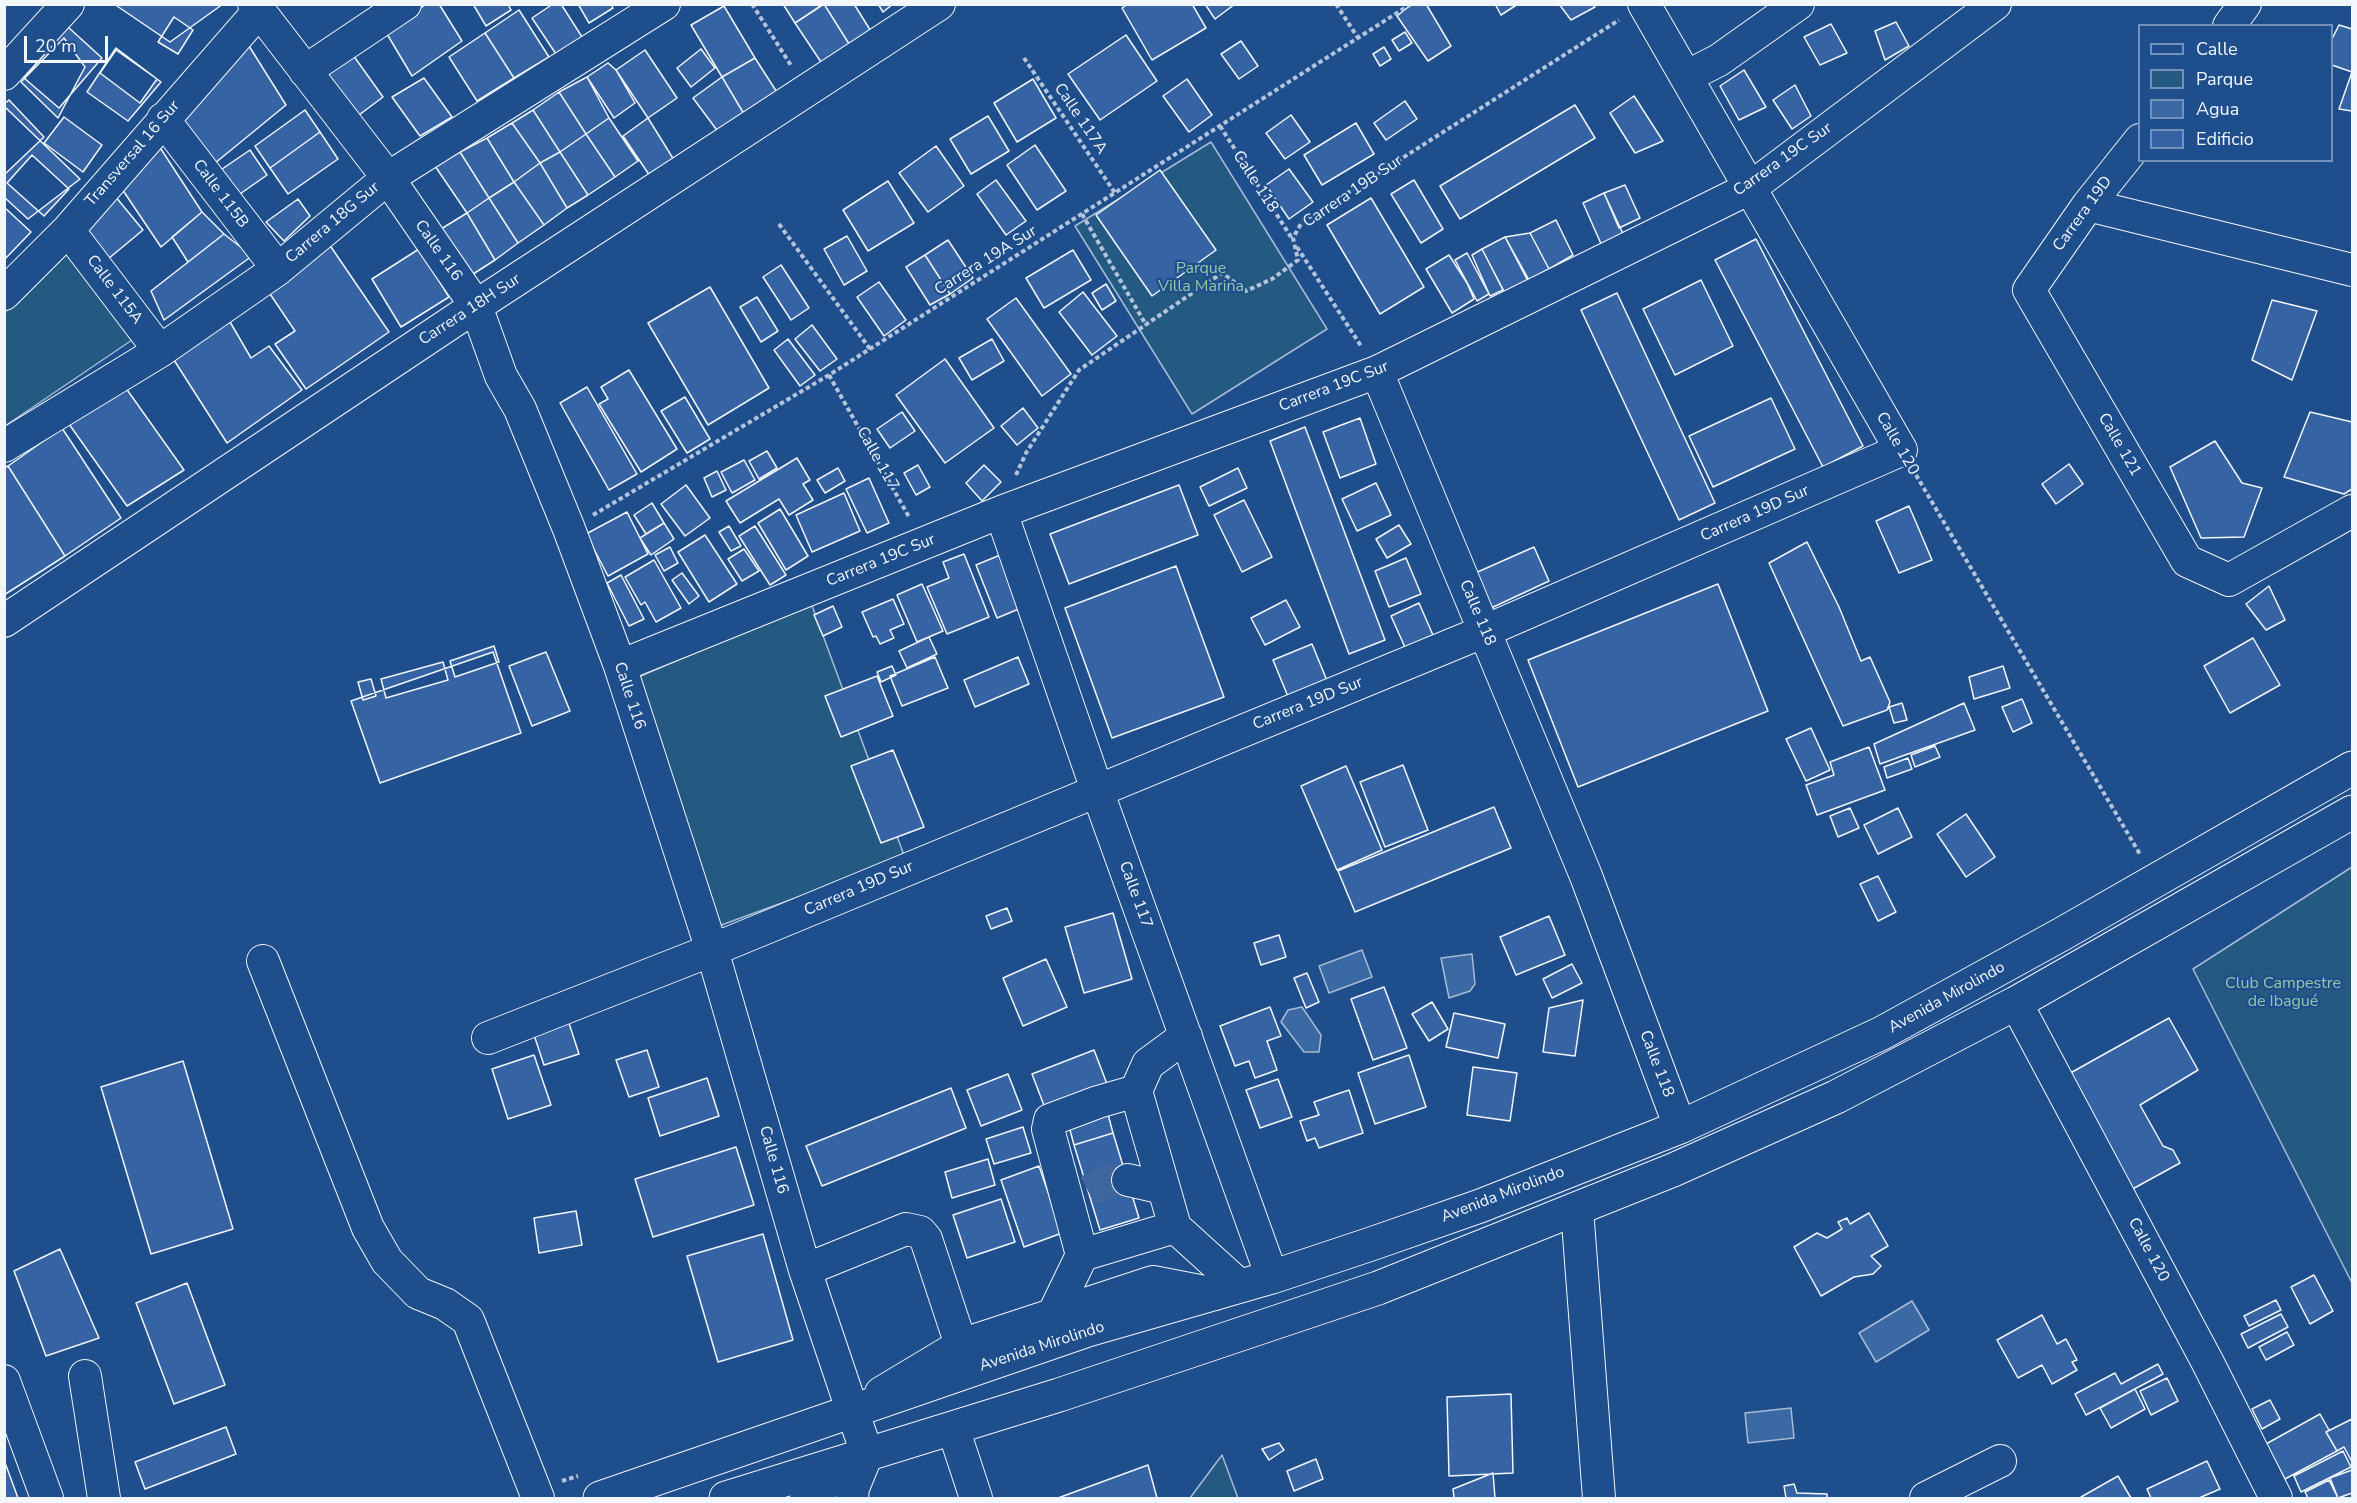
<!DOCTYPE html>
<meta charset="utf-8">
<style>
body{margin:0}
#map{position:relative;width:2357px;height:1503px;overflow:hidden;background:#1f4e8c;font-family:"Nunito Sans",sans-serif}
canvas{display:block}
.frame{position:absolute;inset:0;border:6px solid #f2f6ff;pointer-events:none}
.legend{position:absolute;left:2138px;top:24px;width:195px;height:138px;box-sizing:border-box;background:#1f4e8c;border:2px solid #7391ba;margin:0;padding:8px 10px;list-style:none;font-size:18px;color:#f2f6ff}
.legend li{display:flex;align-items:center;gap:12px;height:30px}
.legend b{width:30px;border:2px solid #7391ba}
.scale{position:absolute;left:24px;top:36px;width:84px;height:27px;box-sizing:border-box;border:3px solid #f2f6ff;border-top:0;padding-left:8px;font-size:18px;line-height:21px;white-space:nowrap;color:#f2f6ff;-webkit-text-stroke:4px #1f4e8c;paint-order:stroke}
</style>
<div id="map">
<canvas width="2357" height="1503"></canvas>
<div class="frame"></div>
<ul class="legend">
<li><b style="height:8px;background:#1f4e8c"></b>Calle</li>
<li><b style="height:16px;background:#245a82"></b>Parque</li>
<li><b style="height:16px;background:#3b69a3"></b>Agua</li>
<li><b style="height:16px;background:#3563a3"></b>Edificio</li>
</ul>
<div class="scale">20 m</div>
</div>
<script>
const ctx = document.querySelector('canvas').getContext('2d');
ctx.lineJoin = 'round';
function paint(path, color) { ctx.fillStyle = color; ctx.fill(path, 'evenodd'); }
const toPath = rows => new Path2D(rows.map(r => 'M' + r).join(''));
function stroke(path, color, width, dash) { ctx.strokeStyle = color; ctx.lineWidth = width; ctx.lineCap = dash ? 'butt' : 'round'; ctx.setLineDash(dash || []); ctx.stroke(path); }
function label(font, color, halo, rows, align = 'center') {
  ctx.font = font + ' "Nunito Sans",sans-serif'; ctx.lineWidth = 4.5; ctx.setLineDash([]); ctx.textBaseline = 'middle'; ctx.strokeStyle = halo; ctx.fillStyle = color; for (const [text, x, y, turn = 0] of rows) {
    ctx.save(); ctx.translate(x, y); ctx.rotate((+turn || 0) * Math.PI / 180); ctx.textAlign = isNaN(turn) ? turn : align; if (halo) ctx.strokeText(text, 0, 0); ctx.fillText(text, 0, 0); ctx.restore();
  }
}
const green = toPath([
 [1211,142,1327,329,1192,414,1075,226,1211,142],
 [72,244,135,338,5,426,5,312,72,244],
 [811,603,905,858,716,927,636,678,811,603],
 [2352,867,2352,1283,2193,969,2352,867],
 [1222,1455,1238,1498,1190,1498,1222,1455]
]);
const water = toPath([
 [1362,950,1372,977,1329,993,1319,966,1362,950],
 [1472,954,1475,984,1470,991,1449,998,1441,958,1472,954],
 [1302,1007,1321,1035,1319,1052,1304,1052,1281,1022,1288,1010,1302,1007],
 [1912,1301,1929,1330,1876,1362,1859,1333,1912,1301],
 [1791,1408,1794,1438,1748,1443,1745,1413,1791,1408]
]);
const building = toPath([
 [114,4,223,4,170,42,114,4],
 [426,4,439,4,462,41,412,76,387,34,426,4],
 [473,4,508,4,511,10,486,26,473,4],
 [553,4,561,4,584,40,558,57,532,18,553,4],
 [578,4,611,4,613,8,589,23,578,4],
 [783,4,823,4,795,23,783,4],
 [824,4,851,47,823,65,795,23,824,4],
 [824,4,854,4,872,33,851,47,824,4],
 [878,4,893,4,883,12,878,4],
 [1128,4,1192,4,1206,28,1152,60,1122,8,1128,4],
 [1205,4,1235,4,1215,19,1205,4],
 [1412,4,1426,4,1451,46,1428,61,1397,16,1412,4],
 [1495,4,1518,4,1501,15,1495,4],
 [1559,4,1593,4,1595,7,1571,20,1559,4],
 [724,6,755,58,722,77,691,25,724,6],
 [519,10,549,57,514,78,485,33,519,10],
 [174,17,193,30,178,54,158,42,174,17],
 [1896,22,1909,46,1885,60,1875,31,1896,22],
 [1831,24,1847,53,1820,65,1804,37,1831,24],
 [2339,25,2352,29,2352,111,2339,109,2352,72,2332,65,2332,39,2339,25],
 [68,27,102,58,59,108,24,78,68,27],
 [1405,32,1412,43,1399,51,1392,40,1405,32],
 [485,33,514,78,477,101,449,57,485,33],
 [1126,35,1157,81,1100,120,1068,74,1126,35],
 [64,38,85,67,58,118,21,82,64,38],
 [244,38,286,105,209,168,176,123,244,38],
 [1241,41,1258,66,1239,79,1221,54,1241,41],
 [1384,47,1391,59,1380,66,1373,54,1384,47],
 [116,48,161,82,128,121,87,92,116,48],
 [701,49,715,68,691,87,677,68,701,49],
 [116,50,157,79,140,103,100,73,116,50],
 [645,50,677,98,648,118,616,70,645,50],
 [353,55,383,97,355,118,325,76,353,55],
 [755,58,780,97,747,119,722,77,755,58],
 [608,63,616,70,635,103,614,118,587,77,608,63],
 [1744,70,1766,107,1739,120,1720,86,1744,70],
 [587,77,609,118,586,134,559,92,587,77],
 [722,77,747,119,722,137,693,98,722,77],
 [424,78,452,117,420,136,392,97,424,78],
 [1033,79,1056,118,1017,142,994,103,1033,79],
 [1187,79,1212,115,1189,132,1163,96,1187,79],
 [1795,85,1811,116,1792,129,1773,100,1795,85],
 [559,92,586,134,560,152,533,110,559,92],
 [1634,96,1663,141,1635,153,1610,113,1634,96],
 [9,100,44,137,4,175,4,104,9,100],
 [1405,101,1417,119,1386,140,1374,123,1405,101],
 [1575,105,1595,138,1460,219,1440,186,1575,105],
 [6,108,80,179,28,219,4,197,4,110,6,108],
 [305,110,320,132,270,168,255,146,305,110],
 [533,110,560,152,540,163,512,123,533,110],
 [1291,115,1310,142,1285,159,1266,133,1291,115],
 [988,116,1009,151,971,174,950,139,988,116],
 [64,117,102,145,83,172,44,143,64,117],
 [609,118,638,161,615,177,586,134,609,118],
 [648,118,674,160,650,176,623,136,648,118],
 [512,123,540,163,514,182,487,138,512,123],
 [1356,123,1374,154,1322,185,1304,155,1356,123],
 [320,132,338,159,288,194,270,168,320,132],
 [586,134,615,177,588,195,560,152,586,134],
 [487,138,514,182,489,198,460,152,487,138],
 [1035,145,1066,191,1037,210,1007,165,1035,145],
 [159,146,202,212,161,247,118,183,159,146],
 [936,146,964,186,928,212,899,173,936,146],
 [250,150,267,175,220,208,203,182,250,150],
 [460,152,489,198,467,213,435,166,460,152],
 [560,152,588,195,567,208,540,163,560,152],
 [32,155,69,189,44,216,7,183,32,155],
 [540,163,567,208,544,225,514,182,540,163],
 [1289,169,1313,202,1289,219,1266,185,1289,169],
 [1160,170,1216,250,1152,296,1096,215,1160,170],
 [996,180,1026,221,1006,235,977,194,996,180],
 [1414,180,1443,229,1421,243,1391,194,1414,180],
 [888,181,914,223,868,251,843,210,888,181],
 [514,182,544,225,518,243,489,198,514,182],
 [1625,185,1640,218,1619,228,1604,193,1625,185],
 [1604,193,1624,236,1602,246,1583,203,1604,193],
 [115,196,143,230,108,259,80,225,115,196],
 [489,198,518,243,495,260,467,213,489,198],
 [1371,198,1424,287,1380,314,1327,225,1371,198],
 [298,199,310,216,284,241,266,222,298,199],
 [4,207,31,232,4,260,4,207],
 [202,212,224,234,188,262,172,237,202,212],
 [467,213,495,260,470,276,441,229,467,213],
 [1556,220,1573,255,1549,269,1530,233,1556,220],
 [1530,233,1549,269,1529,280,1505,237,1530,233],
 [224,234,252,256,164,320,151,291,224,234],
 [847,236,867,271,844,285,824,249,847,236],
 [1505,237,1530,285,1507,297,1482,249,1505,237],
 [1756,239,1863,446,1823,467,1715,260,1756,239],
 [948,240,973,278,950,294,925,255,948,240],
 [329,244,389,332,306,389,275,344,295,331,266,288,329,244],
 [419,249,449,297,401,327,372,279,419,249],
 [1482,249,1503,290,1490,296,1472,255,1482,249],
 [1073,250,1091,280,1044,308,1026,278,1073,250],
 [1467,253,1489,294,1477,301,1455,260,1467,253],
 [925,255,950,294,930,305,906,267,925,255],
 [1449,255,1467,283,1474,299,1452,313,1426,269,1449,255],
 [781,265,809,308,791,320,763,277,781,265],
 [1701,280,1733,346,1675,375,1643,309,1701,280],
 [879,282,906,320,884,336,857,297,879,282],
 [1106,284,1116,301,1102,310,1092,293,1106,284],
 [710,287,769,388,708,425,648,323,710,287],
 [1083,292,1117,336,1092,355,1059,312,1083,292],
 [1617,293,1715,503,1679,520,1581,310,1617,293],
 [757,297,778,331,761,342,740,307,757,297],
 [1016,298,1071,374,1042,396,987,319,1016,298],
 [2272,300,2317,311,2292,380,2252,360,2272,300],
 [226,315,251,358,269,346,302,390,227,443,172,357,226,315],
 [812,325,837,359,820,371,795,339,812,325],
 [788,339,815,375,800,386,774,350,788,339],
 [992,339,1004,361,972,380,959,358,992,339],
 [945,359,994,428,945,463,896,395,945,359],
 [629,370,677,449,641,472,599,404,608,399,601,387,629,370],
 [123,384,184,470,127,506,69,424,123,384],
 [587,387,637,474,609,490,560,403,587,387],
 [685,397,710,439,687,453,661,411,685,397],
 [1771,398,1795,449,1713,487,1689,436,1771,398],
 [1023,408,1038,428,1017,445,1001,426,1023,408],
 [902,412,915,431,890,448,877,429,902,412],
 [2310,412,2352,422,2352,489,2344,494,2284,477,2310,412],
 [1360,418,1376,464,1340,478,1323,432,1360,418],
 [1305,427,1385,640,1349,654,1270,441,1305,427],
 [62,428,121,518,65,556,8,466,62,428],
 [2215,441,2242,483,2262,488,2244,537,2201,538,2170,467,2215,441],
 [767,451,777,468,759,479,749,461,767,451],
 [797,458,810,480,803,484,813,500,789,515,779,499,740,523,726,501,797,458],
 [744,460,755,480,732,493,721,472,744,460],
 [2069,464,2083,484,2056,504,2042,484,2069,464],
 [918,465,930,487,916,495,904,473,918,465],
 [984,465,1001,482,982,501,966,483,984,465],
 [8,466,65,556,4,595,4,468,8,466],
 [838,468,845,481,825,493,817,480,838,468],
 [1238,468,1247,488,1209,506,1200,487,1238,468],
 [717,471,726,490,712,497,704,478,717,471],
 [869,478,889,523,867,533,846,489,869,478],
 [1376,483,1391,515,1357,531,1342,499,1376,483],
 [686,485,710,518,685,536,661,504,686,485],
 [1179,485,1198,535,1069,584,1050,534,1179,485],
 [844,493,860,531,812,552,796,515,844,493],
 [1244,500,1272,557,1242,572,1214,515,1244,500],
 [652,503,664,523,646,534,634,515,652,503],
 [1909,506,1932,560,1899,573,1876,521,1909,506],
 [780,509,808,556,786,570,758,523,780,509],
 [627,512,648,554,608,576,586,534,627,512],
 [664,523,674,539,651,555,640,538,664,523],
 [1399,525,1411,544,1387,558,1376,539,1399,525],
 [729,526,741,546,731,551,719,532,729,526],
 [755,526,786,575,770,585,739,536,755,526],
 [705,535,737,584,709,602,678,552,705,535],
 [1807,542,1839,607,1861,661,1870,657,1890,702,1887,710,1843,726,1769,563,1807,542],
 [670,547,678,563,664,571,655,555,670,547],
 [1534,547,1549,581,1489,609,1473,574,1534,547],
 [744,549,759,571,742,581,728,559,744,549],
 [1005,553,1026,606,997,618,976,565,1005,553],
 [964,554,989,617,947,634,927,587,949,578,943,562,964,554],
 [1406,558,1421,594,1389,607,1375,571,1406,558],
 [654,560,681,608,656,622,645,602,641,605,625,577,654,560],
 [1176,566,1224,697,1112,738,1065,608,1176,566],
 [682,573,699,596,689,604,672,580,682,573],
 [621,575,644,619,629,626,607,583,621,575],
 [922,584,943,631,917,642,897,595,922,584],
 [1718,584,1768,711,1578,787,1528,660,1718,584],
 [2269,586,2285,620,2266,630,2246,604,2269,586],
 [893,599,904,624,890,630,894,638,880,644,876,636,873,637,862,612,893,599],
 [1286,600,1300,627,1265,645,1251,618,1286,600],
 [1419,603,1436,642,1408,654,1391,616,1419,603],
 [833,606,842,627,823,636,814,615,833,606],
 [929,637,937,654,907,668,899,651,929,637],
 [2253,638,2280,685,2230,713,2204,666,2253,638],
 [1312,644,1328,683,1289,699,1273,660,1312,644],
 [494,646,499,662,455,677,450,661,494,646],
 [493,652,521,733,380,783,351,701,493,652],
 [546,652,570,711,532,726,509,666,546,652],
 [935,657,948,688,902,706,890,676,935,657],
 [1018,657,1029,684,975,707,964,680,1018,657],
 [443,662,448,680,386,698,381,679,443,662],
 [892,666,896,675,881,682,877,672,892,666],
 [2003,666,2010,688,1974,699,1969,677,2003,666],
 [877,676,893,716,841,737,825,696,877,676],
 [371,679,376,696,363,700,358,682,371,679],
 [2022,699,2032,723,2013,732,2002,707,2022,699],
 [1902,703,1907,720,1894,723,1889,707,1902,703],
 [1964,703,1975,730,1880,764,1874,744,1964,703],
 [1811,728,1830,770,1806,781,1786,739,1811,728],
 [1935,746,1940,757,1915,767,1911,755,1935,746],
 [1869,747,1885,790,1817,815,1806,785,1834,775,1830,762,1869,747],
 [893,750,924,827,881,843,851,766,893,750],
 [1908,758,1912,769,1887,778,1884,767,1908,758],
 [1403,765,1428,830,1385,847,1360,782,1403,765],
 [1346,766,1382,850,1337,870,1301,786,1346,766],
 [1494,807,1511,848,1355,912,1338,871,1494,807],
 [1850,808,1859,828,1838,837,1830,816,1850,808],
 [1898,808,1912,837,1878,854,1864,825,1898,808],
 [1966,814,1995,857,1966,877,1937,834,1966,814],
 [1878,876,1896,912,1878,921,1860,884,1878,876],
 [1007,908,1012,921,991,929,986,916,1007,908],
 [1113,913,1132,979,1084,993,1065,927,1113,913],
 [1549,916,1565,955,1516,975,1500,937,1549,916],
 [1279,935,1286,957,1261,965,1254,943,1279,935],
 [1046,959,1067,1007,1023,1026,1003,978,1046,959],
 [1572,964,1582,983,1552,998,1543,979,1572,964],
 [1307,973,1319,1002,1306,1008,1294,978,1307,973],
 [1384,987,1407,1048,1373,1060,1351,999,1384,987],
 [1583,1000,1575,1056,1543,1052,1549,1008,1583,1000],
 [1432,1002,1448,1029,1429,1041,1412,1014,1432,1002],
 [1270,1007,1281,1036,1267,1041,1277,1070,1255,1078,1249,1061,1235,1066,1220,1026,1270,1007],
 [1454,1013,1505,1024,1498,1058,1446,1047,1454,1013],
 [2169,1018,2198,1070,2140,1105,2163,1146,2173,1150,2180,1163,2127,1192,2065,1076,2169,1018],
 [568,1020,579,1054,544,1065,533,1032,568,1020],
 [647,1050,659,1087,629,1097,616,1060,647,1050],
 [1094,1050,1107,1084,1045,1108,1032,1074,1094,1050],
 [534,1055,551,1105,508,1119,492,1069,534,1055],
 [1409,1055,1426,1107,1375,1124,1358,1073,1409,1055],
 [183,1061,233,1229,151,1254,101,1087,183,1061],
 [1473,1067,1517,1073,1510,1121,1467,1115,1473,1067],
 [1008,1074,1022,1110,981,1126,967,1090,1008,1074],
 [707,1078,719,1116,660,1136,648,1098,707,1078],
 [1278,1079,1292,1117,1260,1128,1246,1090,1278,1079],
 [951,1088,966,1128,822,1186,806,1146,951,1088],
 [1349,1090,1363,1133,1319,1148,1315,1138,1307,1141,1300,1121,1319,1115,1314,1102,1349,1090],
 [1105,1103,1113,1133,1074,1145,1066,1115,1105,1103],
 [1023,1127,1031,1153,994,1164,986,1139,1023,1127],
 [1113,1133,1139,1218,1100,1230,1074,1145,1113,1133],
 [736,1147,754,1205,653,1237,635,1179,736,1147],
 [988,1159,995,1185,952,1198,945,1172,988,1159],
 [1039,1166,1062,1233,1024,1247,1001,1180,1039,1166],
 [1001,1199,1015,1242,967,1258,953,1215,1001,1199],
 [576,1211,582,1245,539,1253,534,1218,576,1211],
 [1869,1213,1888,1246,1871,1256,1881,1266,1873,1274,1854,1277,1821,1296,1794,1247,1817,1233,1827,1238,1842,1229,1838,1222,1847,1218,1850,1224,1869,1213],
 [763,1234,793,1340,718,1362,687,1256,763,1234],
 [60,1249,99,1338,46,1356,14,1271,60,1249],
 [2314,1275,2333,1311,2310,1324,2291,1287,2314,1275],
 [187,1283,225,1385,174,1404,136,1303,187,1283],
 [2276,1300,2281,1310,2249,1326,2244,1316,2276,1300],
 [2281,1314,2288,1327,2248,1348,2241,1334,2281,1314],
 [2042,1315,2057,1344,2066,1339,2077,1360,2072,1362,2077,1370,2052,1384,2042,1365,2018,1378,1997,1340,2042,1315],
 [2287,1332,2294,1345,2266,1360,2259,1347,2287,1332],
 [2158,1364,2163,1374,2086,1415,2075,1394,2115,1373,2121,1384,2158,1364],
 [2167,1378,2178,1401,2151,1415,2140,1391,2167,1378],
 [2135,1389,2145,1409,2111,1428,2100,1408,2135,1389],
 [1511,1394,1513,1473,1449,1476,1447,1397,1511,1394],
 [2270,1400,2280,1419,2262,1429,2252,1409,2270,1400],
 [2320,1414,2329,1430,2326,1432,2337,1451,2285,1479,2266,1444,2320,1414],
 [2352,1419,2352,1462,2344,1447,2337,1451,2326,1432,2352,1419],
 [226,1427,236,1454,145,1489,135,1462,226,1427],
 [1279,1443,1284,1450,1269,1460,1262,1449,1279,1443],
 [2343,1451,2351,1467,2301,1492,2294,1476,2343,1451],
 [1316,1459,1323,1479,1294,1491,1287,1471,1316,1459],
 [4,1460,18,1498,4,1498,4,1460],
 [2207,1461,2220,1489,2199,1498,2151,1498,2147,1489,2207,1461],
 [1148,1465,1157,1498,1058,1498,1148,1465],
 [2352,1470,2352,1493,2338,1498,2330,1478,2352,1470],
 [1493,1473,1495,1498,1454,1498,1453,1489,1493,1473],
 [2118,1476,2131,1498,2082,1498,2081,1497,2118,1476],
 [2329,1480,2338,1498,2308,1498,2305,1492,2329,1480],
 [1794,1484,1797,1493,1827,1494,1827,1498,1786,1498,1784,1486,1794,1484]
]);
const minorTunnel = toPath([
 [1088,1191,1109,1180,1128,1180]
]);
const path = toPath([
 [752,4,792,67],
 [1336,4,1358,38],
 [1024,58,1115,193],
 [1220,126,1293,240],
 [1082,214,1146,325],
 [779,224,870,349],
 [1297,247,1361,346],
 [829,375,909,517],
 [1016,475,1026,453,1079,370,1222,273,1246,291,1272,279,1298,260,1293,238,1302,222,1619,20],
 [1916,475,2141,856],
 [593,515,829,375,1411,4],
 [562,1481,578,1476]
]);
const minor = toPath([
 [254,4,388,178,476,306,501,376,520,409,569,529,620,666,712,950,805,1270,867,1454],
 [2229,26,2245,4],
 [305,71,405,4],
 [4,74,68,4],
 [1686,77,1719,60,1798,4],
 [163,119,278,269],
 [2140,140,2088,205,2029,290,2187,561,2229,580,2352,511],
 [2088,205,2352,270],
 [68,230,160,351],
 [4,294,68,230,259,11],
 [1377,372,1586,876,1680,1127],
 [4,446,160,351,278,269,388,178,664,4],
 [1001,512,1097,790,1272,1277],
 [4,621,476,306,939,4],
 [620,666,1001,512,1377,372,1750,188,1995,4],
 [263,961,368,1228,387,1261,418,1293,445,1304,468,1320,538,1498],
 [2016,1003,2208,1363,2276,1498],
 [1186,1036,1148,1064,1136,1091,1175,1227,1240,1286],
 [488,1038,712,950,1485,631,1901,450,1644,4],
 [1128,1180,1163,1188],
 [1577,1209,1599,1498],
 [1082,1255,1175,1227],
 [805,1270,906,1229,920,1232,926,1239,961,1345],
 [1053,1315,1082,1255,1048,1129,1050,1120,1098,1102,1136,1091],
 [85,1376,104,1498],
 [4,1381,47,1498],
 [881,1393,961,1345,1153,1282,1215,1294],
 [953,1428,976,1498],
 [806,1498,859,1460],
 [852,1498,853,1488,867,1454],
 [1926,1498,2000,1461]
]);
const major = toPath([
 [600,1498,1088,1330,1272,1277,1371,1244,1480,1206,1680,1127,1882,1033,2062,934,2352,768],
 [726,1498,1059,1395,1378,1288,1673,1170,1836,1097,2016,1003,2352,812]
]);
const streetNames = [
 ["Calle 117A",1080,119,56],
 ["Transversal 16 Sur",133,154,-49],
 ["Carrera 19C Sur",1783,160,-35],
 ["Calle 118",1255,182,57],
 ["Carrera 19B Sur",1353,192,-34],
 ["Calle 115B",220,194,53],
 ["Carrera 19D",2083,214,-54],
 ["Carrera 18G Sur",333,223,-40],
 ["Calle 116",438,251,55],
 ["Carrera 19A Sur",986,261,-32],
 ["Calle 115A",114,290,53],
 ["Carrera 18H Sur",470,310,-33],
 ["Carrera 19C Sur",1334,387,-21],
 ["Calle 120",1897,444,60],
 ["Calle 121",2119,445,60],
 ["Calle 117",877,459,61],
 ["Carrera 19D Sur",1755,514,-24],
 ["Carrera 19C Sur",881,561,-22],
 ["Calle 118",1477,613,67],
 ["Calle 116",629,696,72],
 ["Carrera 19D Sur",1308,704,-22],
 ["Carrera 19D Sur",859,889,-23],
 ["Calle 117",1135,895,70],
 ["Avenida Mirolindo",1947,998,-29],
 ["Calle 118",1656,1064,69],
 ["Calle 116",773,1160,74],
 ["Avenida Mirolindo",1503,1195,-21],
 ["Calle 120",2148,1250,62],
 ["Avenida Mirolindo",1042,1347,-18]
];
const parkNames = [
 ["Parque",1201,269],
 ["Villa Marina",1201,287],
 ["Club Campestre",2283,984],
 ["de Ibagué",2283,1002]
];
paint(green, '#245a82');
stroke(green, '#a8bbd7', 1.5);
paint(water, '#3b69a3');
stroke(water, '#a8bbd7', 1.5);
paint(building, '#3563a3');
stroke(building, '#f2f6ff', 1.5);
stroke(minorTunnel, '#3f679d', 32, [32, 16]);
stroke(minor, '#f2f6ff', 34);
stroke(major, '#f2f6ff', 35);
stroke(path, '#b3c4dc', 4, [4.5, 3]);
stroke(minor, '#1f4e8c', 32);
stroke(major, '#1f4e8c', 33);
label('16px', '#f2f6ff', '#1f4e8c', streetNames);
label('16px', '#97c8a6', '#1f4e8c', parkNames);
</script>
